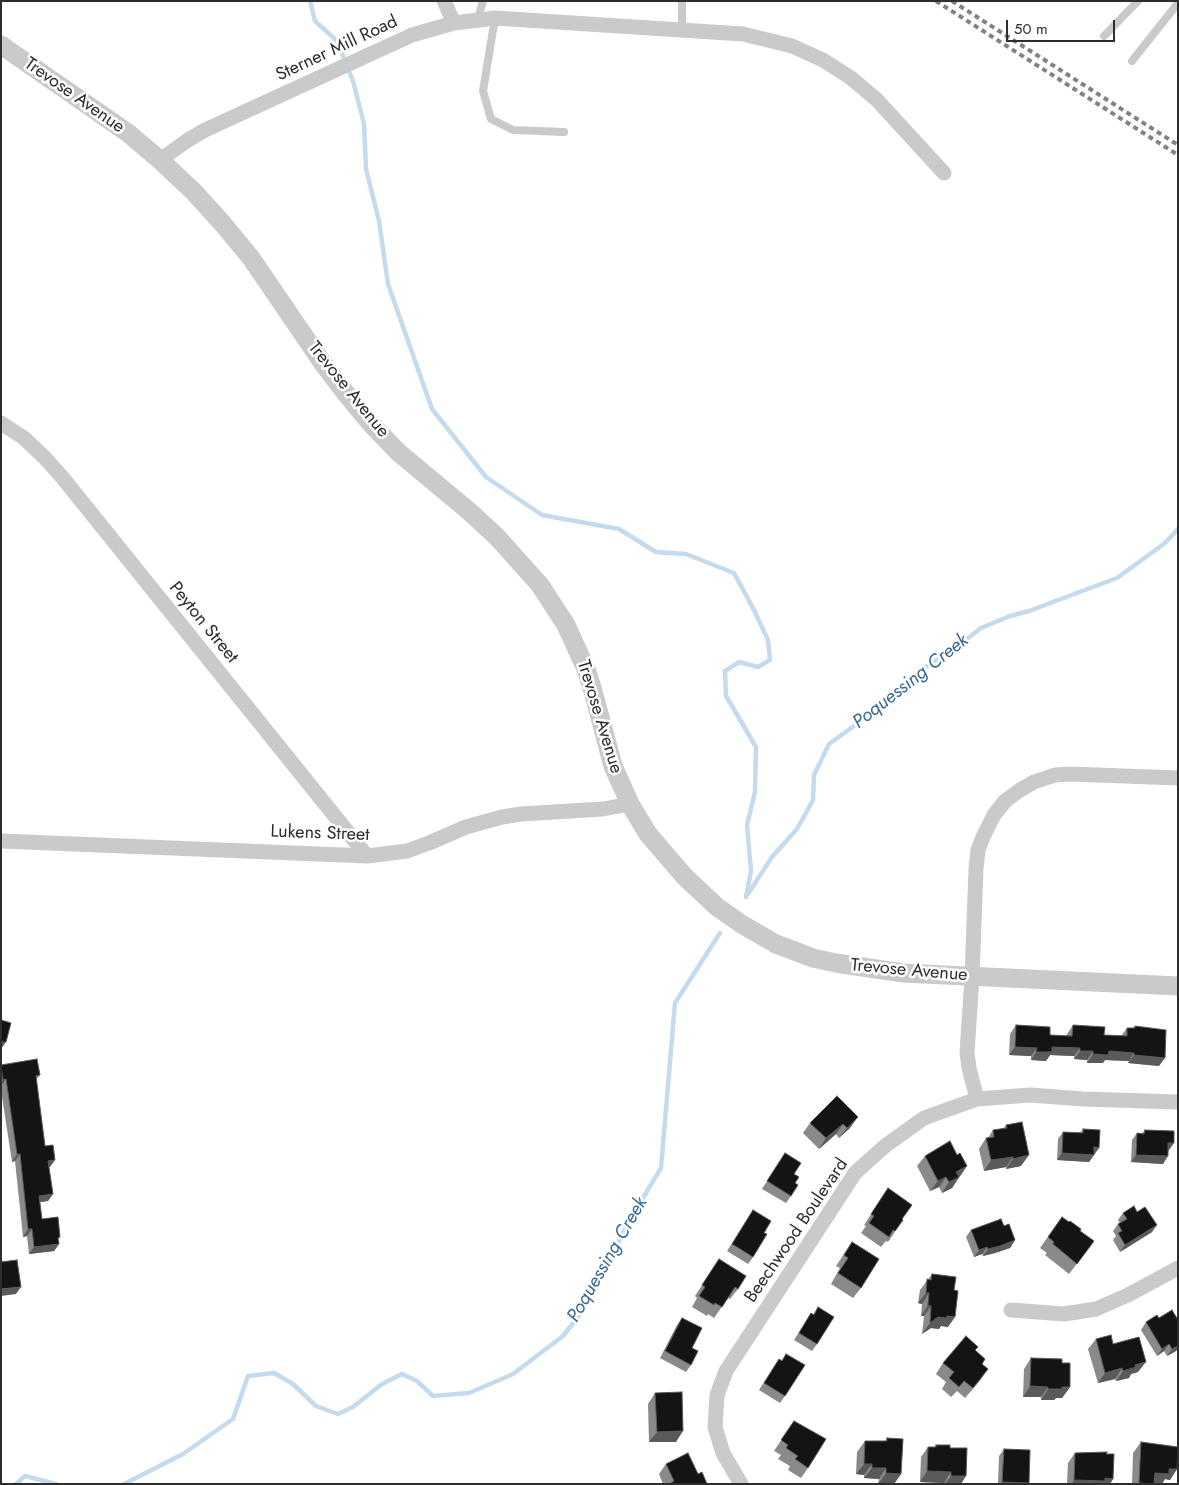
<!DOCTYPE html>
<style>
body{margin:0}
#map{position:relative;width:1179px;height:1485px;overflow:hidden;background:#fff;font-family:Jost,sans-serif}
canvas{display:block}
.frame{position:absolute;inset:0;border:2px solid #2d2d2d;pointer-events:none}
.scale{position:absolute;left:1006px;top:20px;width:109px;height:22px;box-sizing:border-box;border:2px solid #2d2d2d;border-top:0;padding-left:6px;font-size:15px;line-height:18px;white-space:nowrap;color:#2d2d2d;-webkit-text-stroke:4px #fff;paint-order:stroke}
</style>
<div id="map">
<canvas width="1179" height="1485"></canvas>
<div class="frame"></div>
<div class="scale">50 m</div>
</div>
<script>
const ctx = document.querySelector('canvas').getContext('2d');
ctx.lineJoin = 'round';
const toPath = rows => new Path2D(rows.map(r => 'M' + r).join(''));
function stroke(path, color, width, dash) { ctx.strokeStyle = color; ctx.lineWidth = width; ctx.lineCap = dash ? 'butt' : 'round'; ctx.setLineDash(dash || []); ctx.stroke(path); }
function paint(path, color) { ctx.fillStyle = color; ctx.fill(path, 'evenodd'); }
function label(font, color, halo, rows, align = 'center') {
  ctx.font = font + ' Jost,sans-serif'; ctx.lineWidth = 5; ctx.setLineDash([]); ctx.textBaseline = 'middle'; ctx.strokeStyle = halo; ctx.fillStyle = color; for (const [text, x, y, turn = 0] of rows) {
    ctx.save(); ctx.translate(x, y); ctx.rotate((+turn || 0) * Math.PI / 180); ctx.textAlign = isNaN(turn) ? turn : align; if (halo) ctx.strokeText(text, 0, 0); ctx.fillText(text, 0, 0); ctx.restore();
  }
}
const stream = toPath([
 [310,1,315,21,337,41,353,81,364,124,366,169,379,221,388,284,432,409,486,477,542,515,619,529,656,552,686,554,734,573,753,608,768,640,770,660,758,667,739,662,725,671,726,696,756,747,755,792,747,825,751,871,746,897],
 [748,894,772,857,797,829,813,800,814,775,829,744,865,718,927,666,963,642,981,628,1010,616,1029,611,1117,578,1165,543,1178,529],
 [16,1484,25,1476,56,1484],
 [124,1484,183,1454,233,1419,248,1376,274,1373,293,1384,316,1406,338,1414,353,1407,382,1384,402,1374,417,1381,433,1396,469,1393,513,1374,563,1336,578,1317,607,1265,629,1221,661,1168,675,1003,720,933]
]);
const service = toPath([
 [682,1,682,30],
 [495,18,483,91,491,119,513,130,564,132],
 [478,19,483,1],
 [1104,36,1138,1],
 [1132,61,1178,3]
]);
const minor = toPath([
 [444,1,454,23],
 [160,160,188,140,205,130,412,35,454,23,495,18,743,34,792,46,823,60,851,78,877,100,944,173],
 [1,423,24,438,45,458,62,477,367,856],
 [1,841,367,856,407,851,429,843,466,827,502,817,521,814,603,809,630,804],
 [977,1099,969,1068,967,1053,972,977,976,869,978,850,983,837,994,815,1005,801,1020,790,1034,782,1055,775,1070,774,1178,778],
 [1011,1310,1064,1314,1096,1309,1128,1295,1178,1268],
 [741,1484,723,1453,715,1427,717,1395,726,1371,855,1173,885,1146,924,1118,977,1099,1030,1095,1083,1099,1178,1102]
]);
const tertiary = toPath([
 [1,45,128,133,160,160,194,192,223,224,251,258,324,365,347,395,372,425,398,452,470,512,497,537,540,585,566,625,586,669,593,691,613,766,630,804,648,834,685,877,717,907,743,925,776,944,813,958,836,963,903,973,1178,986]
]);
const rail = toPath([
 [936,1,1178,155],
 [952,1,1178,145]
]);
const wall = toPath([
 [1016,1025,1050,1035,1067,1036,1067,1034,1073,1025,1104,1035,1121,1036,1127,1028,1133,1028,1135,1026,1159,1066,1128,1063,1129,1061,1105,1060,1103,1063,1087,1063,1087,1060,1074,1059,1074,1056,1050,1055,1046,1061,1031,1060,1031,1056,1009,1055,1010,1034],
 [1,1065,40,1075,36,1080,45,1146,50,1167,49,1167,53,1194,48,1201,40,1202,42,1219,58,1241,59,1244,54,1251,29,1254,27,1236,23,1237,15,1161,12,1162,1,1090],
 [837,1096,850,1128,839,1138,836,1134,819,1149,803,1133,810,1123],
 [1006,1125,1021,1166,1006,1169,1006,1167,984,1171,979,1149,986,1138,988,1138,993,1130,1004,1128],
 [1083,1129,1094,1155,1089,1162,1057,1160,1058,1139,1063,1132,1081,1132],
 [1145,1130,1169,1150,1163,1164,1131,1162,1132,1140,1137,1133,1142,1133],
 [785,1153,794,1174,795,1183,791,1196,786,1203,762,1189],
 [957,1155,967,1166,952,1188,942,1193,939,1187,930,1191,917,1166,925,1156],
 [881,1199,903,1220,888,1242,886,1241,881,1247,861,1233,866,1226,864,1225],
 [753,1210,764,1233,753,1257,748,1264,727,1251],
 [1137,1212,1152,1232,1120,1252,1113,1240,1116,1236,1113,1231,1118,1224,1120,1223,1118,1220,1123,1213],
 [1062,1217,1094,1241,1069,1274,1045,1255,1047,1253,1040,1248],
 [1004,1226,1015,1240,1010,1248,995,1253,983,1256,982,1254,974,1257,966,1237,971,1230],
 [852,1242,861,1288,853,1298,831,1284,840,1268,836,1266],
 [719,1259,738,1289,730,1299,728,1298,714,1318,708,1314,707,1316,692,1307,697,1298,695,1296],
 [932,1274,948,1327,941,1326,939,1329,931,1328,922,1334,924,1316,921,1316,922,1304,918,1303,920,1290],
 [818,1307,817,1344,812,1351,794,1340,811,1313,813,1315],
 [682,1318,692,1348,691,1365,686,1372,660,1358,677,1325],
 [1146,1322,1176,1351,1167,1356,1164,1351,1157,1356,1141,1330],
 [1096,1339,1113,1344,1138,1372,1131,1374,1129,1378,1116,1381,1115,1379,1098,1383,1088,1349],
 [975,1350,982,1364,981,1379,965,1398,957,1391,951,1397,942,1389,946,1382,936,1374,943,1363],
 [1031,1358,1062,1363,1070,1387,1062,1398,1056,1398,1054,1400,1041,1400,1041,1397,1023,1397,1024,1369],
 [779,1359,785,1396,780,1403,759,1390],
 [655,1393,676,1442,649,1442,648,1404],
 [794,1421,808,1468,801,1478,788,1470,790,1466,778,1459,781,1455,774,1451],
 [887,1438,901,1474,894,1484,878,1484,879,1479,864,1478,864,1475,856,1474,857,1452,865,1441,885,1441],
 [1141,1442,1177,1469,1170,1480,1165,1479,1162,1484,1132,1484,1133,1453],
 [936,1445,950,1448,961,1484,944,1484,944,1483,920,1482,921,1457,928,1447,935,1447],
 [1004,1449,1028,1484,998,1484,999,1456],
 [1075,1453,1106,1454,1113,1479,1110,1484,1067,1484,1068,1463],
 [666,1464,698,1474,707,1484,663,1484,659,1474]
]);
const shadedWall = toPath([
 [1,1042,6,1042,1,1049],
 [1015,1047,1037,1048,1031,1056,1009,1055],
 [1052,1047,1080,1048,1074,1056,1050,1055,1046,1061,1031,1060,1036,1052],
 [1080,1051,1093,1051,1087,1060,1074,1059],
 [1109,1051,1134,1053,1129,1061,1105,1060,1103,1063,1087,1063,1093,1054],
 [1134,1055,1165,1058,1159,1066,1128,1063],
 [6,1079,1,1086,1,1082,3,1080],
 [858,1117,850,1128,839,1138,847,1128],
 [843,1124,836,1134,819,1149,826,1138],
 [1168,1143,1174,1143,1169,1150,1164,1150],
 [1094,1147,1099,1148,1094,1155,1089,1154],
 [1062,1153,1094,1155,1089,1162,1057,1160],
 [17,1154,20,1154,15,1161,12,1162],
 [1029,1155,1021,1166,1006,1169,1013,1159],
 [1136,1155,1168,1156,1163,1164,1131,1162],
 [1013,1157,1006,1167,984,1171,991,1160],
 [55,1160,50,1167,43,1168,48,1161],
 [967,1166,960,1176,949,1182,956,1172],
 [946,1177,939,1187,930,1191,938,1181],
 [959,1177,952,1188,942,1193,949,1182],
 [53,1194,48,1201,34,1203,39,1196],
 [1157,1225,1152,1232,1120,1252,1125,1245],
 [28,1229,32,1229,27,1236,23,1237],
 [1015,1240,1010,1248,995,1253,983,1256,988,1249],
 [59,1244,54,1251,29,1254,34,1247],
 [987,1247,982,1254,974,1257,979,1250],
 [21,1287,16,1294,1,1296,1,1289],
 [926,1293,929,1293,922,1304,918,1303],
 [928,1305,931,1306,924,1316,921,1316],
 [947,1316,955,1317,948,1327,941,1326,939,1329,931,1328,922,1334,930,1323,938,1317],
 [1169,1344,1164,1351,1157,1356,1162,1349],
 [1178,1346,1178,1349,1176,1351,1167,1356,1172,1349],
 [1146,1362,1138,1372,1131,1374,1129,1378,1116,1381,1123,1371,1135,1365],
 [1122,1368,1115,1379,1098,1383,1105,1373],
 [988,1369,981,1379,965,1398,973,1388],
 [1030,1386,1048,1387,1041,1397,1023,1397],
 [1062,1387,1070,1387,1062,1398,1056,1398,1054,1400,1041,1400,1048,1389],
 [683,1431,676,1442,649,1442,657,1432],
 [864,1464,872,1464,864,1475,856,1474],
 [872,1468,886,1468,879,1479,864,1478],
 [1169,1469,1177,1469,1170,1480,1165,1479,1162,1484,1139,1484,1155,1473],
 [927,1471,951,1472,944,1483,920,1482],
 [886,1473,901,1474,894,1484,878,1484],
 [951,1476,966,1476,961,1484,945,1484],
 [1105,1478,1113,1479,1110,1484,1072,1484,1074,1480],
 [1002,1482,1029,1483,1001,1484]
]);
const building = toPath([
 [1,1020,11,1023,6,1042,1,1042,1,1020],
 [1016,1025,1050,1027,1050,1035,1072,1036,1073,1025,1105,1027,1104,1035,1127,1036,1127,1028,1135,1028,1135,1026,1166,1030,1165,1058,1134,1055,1134,1053,1109,1051,1108,1055,1093,1054,1093,1051,1080,1051,1080,1048,1052,1047,1052,1052,1036,1052,1037,1048,1015,1047,1016,1025],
 [37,1059,40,1075,36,1076,45,1146,53,1145,55,1160,48,1161,53,1194,39,1196,42,1219,58,1217,60,1237,58,1238,59,1244,34,1247,32,1229,28,1229,20,1154,17,1154,6,1079,3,1080,1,1065,37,1059],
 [837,1096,858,1117,847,1128,843,1124,826,1138,810,1123,837,1096],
 [1022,1122,1029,1155,1013,1159,1013,1157,991,1160,986,1138,994,1137,993,1130,1007,1128,1006,1125,1022,1122],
 [1083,1129,1100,1130,1099,1148,1094,1147,1094,1155,1062,1153,1063,1132,1083,1133,1083,1129],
 [1145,1130,1174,1131,1174,1143,1168,1143,1168,1156,1136,1155,1137,1133,1144,1134,1145,1130],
 [950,1141,957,1155,960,1153,967,1166,956,1172,959,1177,949,1182,946,1177,938,1181,925,1156,950,1141],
 [785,1153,801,1163,794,1174,799,1177,795,1183,798,1185,791,1196,767,1181,785,1153],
 [888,1188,912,1205,902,1219,903,1220,895,1231,893,1230,889,1237,869,1223,874,1216,871,1214,888,1188],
 [1134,1206,1137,1212,1145,1207,1157,1225,1125,1245,1118,1233,1122,1231,1118,1224,1127,1219,1123,1213,1134,1206],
 [753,1210,771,1221,764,1233,767,1234,753,1257,732,1244,753,1210],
 [1062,1217,1069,1222,1070,1221,1081,1229,1080,1231,1094,1241,1077,1264,1053,1244,1054,1242,1048,1237,1062,1217],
 [1001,1219,1004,1226,1009,1224,1015,1240,1000,1246,988,1249,987,1247,979,1250,971,1230,1001,1219],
 [852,1242,879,1259,861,1288,838,1273,848,1258,844,1255,852,1242],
 [719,1259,746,1276,738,1289,735,1287,722,1307,715,1303,714,1305,699,1296,705,1287,702,1285,719,1259],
 [17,1260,21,1287,1,1289,1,1262,17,1260],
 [932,1274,956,1277,954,1290,958,1291,955,1317,947,1316,946,1318,938,1317,930,1323,931,1306,928,1305,929,1293,926,1293,927,1279,931,1280,932,1274],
 [818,1307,834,1317,817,1344,799,1333,811,1313,814,1315,818,1307],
 [1172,1310,1178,1320,1178,1346,1172,1349,1169,1344,1162,1349,1146,1322,1157,1315,1159,1318,1172,1310],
 [682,1318,702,1328,692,1348,698,1351,691,1365,665,1351,682,1318],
 [1111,1335,1113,1344,1139,1337,1146,1362,1135,1365,1136,1367,1123,1371,1122,1368,1105,1373,1096,1339,1111,1335],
 [966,1336,978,1347,975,1350,985,1359,982,1364,988,1369,973,1388,964,1381,959,1387,949,1378,954,1372,943,1363,966,1336],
 [786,1354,805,1365,785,1396,764,1383,779,1359,782,1361,786,1354],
 [1031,1358,1062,1359,1062,1363,1070,1363,1070,1387,1062,1387,1062,1389,1048,1389,1048,1387,1030,1386,1031,1358],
 [682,1392,683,1431,657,1432,655,1393,682,1392],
 [794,1421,826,1439,808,1468,795,1459,798,1456,786,1448,788,1445,781,1440,794,1421],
 [887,1438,903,1439,901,1474,886,1473,886,1468,872,1468,872,1464,864,1464,865,1441,887,1441,887,1438],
 [1141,1442,1178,1447,1177,1469,1169,1469,1169,1474,1155,1473,1154,1484,1139,1483,1141,1442],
 [936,1445,950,1445,950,1448,967,1448,966,1476,951,1476,951,1472,927,1471,928,1447,936,1447,936,1445],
 [1004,1449,1030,1450,1029,1483,1002,1482,1004,1449],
 [1107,1452,1106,1454,1114,1454,1113,1479,1105,1478,1105,1481,1074,1480,1075,1453,1107,1452],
 [688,1453,698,1474,702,1472,707,1484,669,1484,674,1481,666,1464,688,1453]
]);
const streetNames = [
 ["Sterner Mill Road",337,49,-25],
 ["Trevose Avenue",74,96,35],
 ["Trevose Avenue",348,390,51],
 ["Peyton Street",203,623,51],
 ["Trevose Avenue",599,717,73],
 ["Lukens Street",320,834,2],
 ["Trevose Avenue",909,971,5],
 ["Beechwood Boulevard",797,1231,-56]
];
const waterNames = [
 ["Poquessing Creek",911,682,-38],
 ["Poquessing Creek",608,1260,-60]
];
stroke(stream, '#c5dbed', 4.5);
stroke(service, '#cacaca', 8);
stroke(minor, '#cacaca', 15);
stroke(tertiary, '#cacaca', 19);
stroke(rail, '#828282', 4, [5, 4]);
paint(wall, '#8a8a8a');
paint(shadedWall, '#5a5a5a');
paint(building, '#141414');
stroke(building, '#5a5a5a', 1);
label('18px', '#2d2d2d', '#fff', streetNames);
label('italic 19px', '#386993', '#fff', waterNames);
</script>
